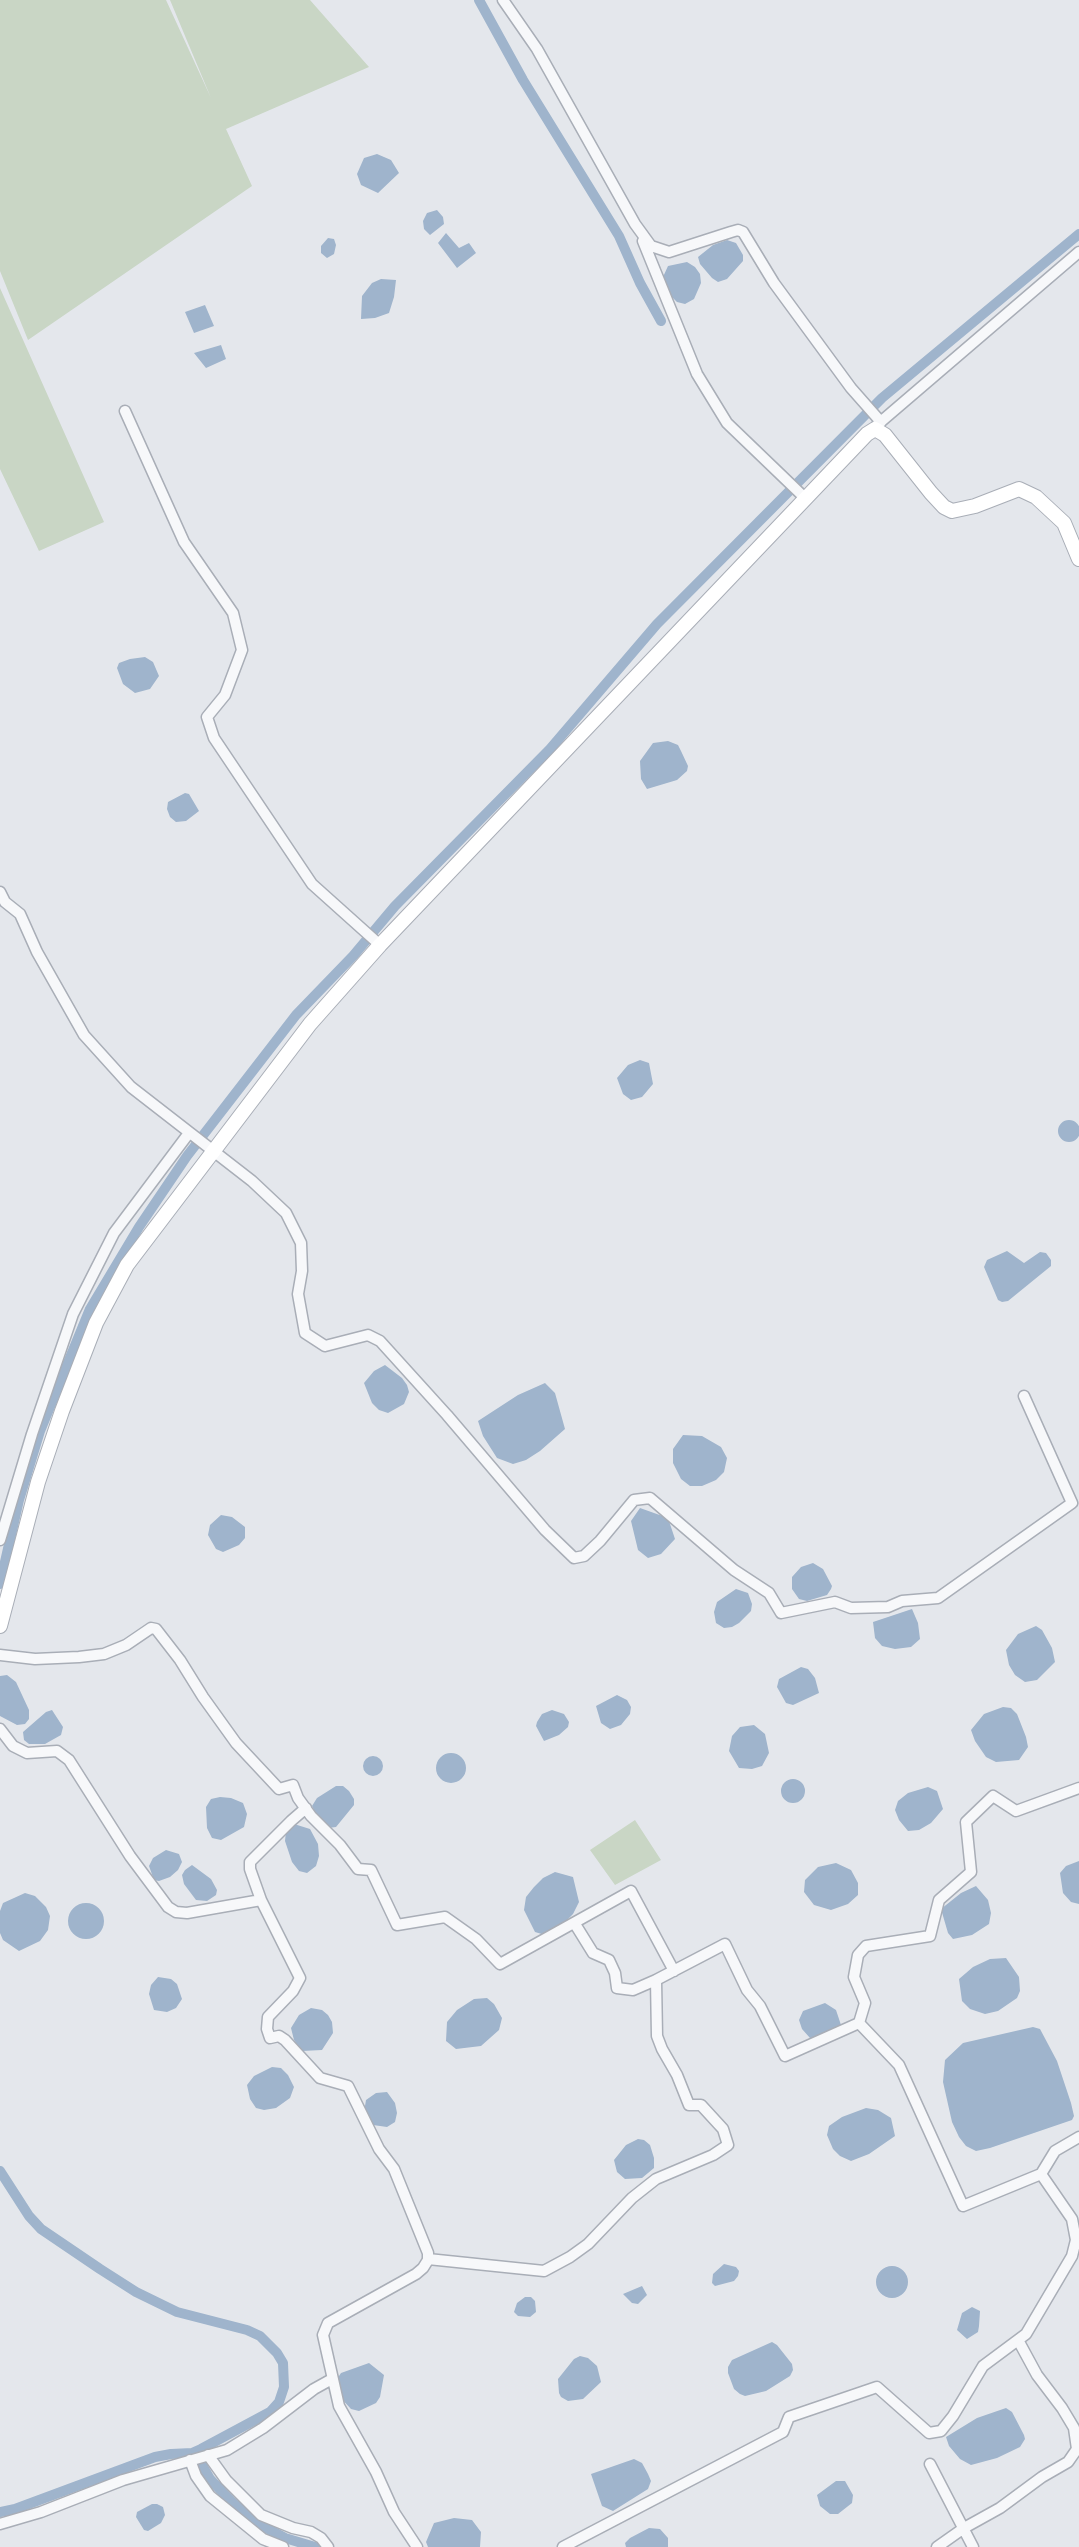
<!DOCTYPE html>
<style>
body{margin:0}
canvas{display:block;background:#e4e7ec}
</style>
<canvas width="1079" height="2547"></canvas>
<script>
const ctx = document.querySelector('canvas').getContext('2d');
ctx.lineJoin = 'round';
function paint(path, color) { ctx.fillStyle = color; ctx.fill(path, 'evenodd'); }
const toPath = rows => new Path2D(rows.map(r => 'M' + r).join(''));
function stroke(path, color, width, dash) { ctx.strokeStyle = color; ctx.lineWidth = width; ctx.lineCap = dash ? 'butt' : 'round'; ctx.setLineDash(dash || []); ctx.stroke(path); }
const green = toPath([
 [0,0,166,0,211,98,170,0,310,0,369,67,226,129,252,186,28,340,0,271],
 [0,288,104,522,39,551,0,469],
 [635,1820,661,1860,615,1885,590,1850]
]);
const water = toPath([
 [377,154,391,160,399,173,378,193,361,185,357,174,364,158],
 [437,210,443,217,444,224,430,235,424,229,423,221,427,213],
 [446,233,459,248,469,243,476,253,457,268,438,243],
 [328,238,334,239,336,245,334,254,327,258,321,253,321,246],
 [727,240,736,243,743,255,743,261,727,279,718,282,712,278,700,264,698,257,713,245],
 [687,262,695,267,700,274,701,283,694,299,685,304,677,302,671,296,663,277,668,266],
 [381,279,396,280,394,297,389,313,375,318,361,319,362,296,372,283],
 [205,305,214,326,194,333,185,312],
 [221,345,226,359,206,368,194,353],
 [145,657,153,662,159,676,150,689,135,693,123,684,117,668,119,663,130,659],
 [668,741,678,745,681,751,688,766,687,771,677,780,647,789,641,779,640,761,653,743],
 [185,793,189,794,199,811,186,821,176,822,170,817,167,809,168,802],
 [640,1060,649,1063,653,1084,642,1097,631,1100,623,1094,617,1078,628,1065],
 '1058 1131a11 11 0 1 1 22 0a11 11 0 1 1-22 0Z',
 [1007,1251,1024,1263,1040,1252,1046,1253,1051,1260,1051,1266,1008,1301,1002,1302,998,1300,984,1267,987,1260],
 [385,1365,402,1378,407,1385,409,1392,404,1404,388,1413,379,1410,372,1403,364,1383,374,1371],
 [545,1383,555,1393,565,1429,540,1451,526,1460,513,1464,497,1458,483,1436,478,1421,518,1395],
 [683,1435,702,1436,721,1447,727,1458,724,1472,716,1480,702,1486,690,1486,681,1479,673,1463,673,1449],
 [640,1508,668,1518,675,1539,661,1554,648,1558,638,1550,631,1521],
 [221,1515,232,1517,245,1527,245,1538,239,1545,223,1552,216,1549,208,1535,210,1525],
 [813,1563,823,1569,832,1586,831,1589,827,1595,807,1601,799,1599,792,1589,792,1577,801,1567],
 [736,1589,748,1593,752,1604,751,1611,739,1623,732,1627,724,1628,716,1623,714,1612,717,1602],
 [912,1609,918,1623,920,1639,911,1647,895,1649,882,1646,875,1638,873,1622],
 [1036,1626,1042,1630,1052,1648,1055,1662,1037,1680,1025,1682,1015,1675,1009,1665,1006,1650,1018,1634],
 [801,1667,808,1669,815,1678,819,1693,793,1705,786,1703,777,1687,779,1679],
 [7,1675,16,1682,29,1710,29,1719,25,1724,17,1725,0,1716,0,1676],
 [617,1695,627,1700,631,1707,630,1714,621,1725,610,1729,601,1723,596,1706],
 [1003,1707,1011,1708,1017,1714,1026,1737,1028,1747,1019,1760,996,1762,986,1757,975,1741,971,1730,984,1714],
 [52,1710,63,1727,61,1735,45,1744,29,1744,24,1740,23,1732,46,1712],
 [552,1710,564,1714,569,1722,568,1727,559,1735,544,1741,536,1726,537,1722,542,1714],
 [754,1725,765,1734,769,1753,762,1766,752,1769,739,1768,729,1751,732,1736,740,1727],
 '436 1768a15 15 0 1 1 30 0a15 15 0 1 1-30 0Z',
 '363 1766a10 10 0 1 1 20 0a10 10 0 1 1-20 0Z',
 '781 1791a12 12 0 1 1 24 0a12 12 0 1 1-24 0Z',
 [336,1786,343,1786,349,1791,354,1799,354,1805,336,1827,328,1828,316,1815,312,1806,317,1798],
 [928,1787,937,1791,943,1809,931,1823,919,1830,908,1831,899,1820,895,1810,898,1801,908,1793],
 [220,1797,231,1798,243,1803,247,1814,244,1827,221,1840,212,1838,207,1828,206,1807,211,1799],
 [294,1824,310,1829,318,1844,319,1856,316,1866,307,1873,299,1871,292,1862,285,1841,286,1831],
 [166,1850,179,1854,182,1862,178,1870,170,1877,159,1881,154,1880,149,1866,153,1858],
 [1079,1861,1079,1904,1071,1902,1063,1893,1060,1873,1066,1866],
 [836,1863,851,1870,858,1883,858,1895,848,1904,831,1910,814,1905,804,1892,805,1880,818,1867],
 [192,1865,211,1879,217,1890,216,1895,207,1901,196,1900,184,1884,182,1875,185,1870],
 [555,1872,573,1877,579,1902,573,1914,566,1921,545,1935,535,1932,524,1910,526,1897,534,1887,543,1878],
 [976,1886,988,1900,991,1913,989,1924,972,1935,953,1939,948,1933,941,1909,961,1893],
 [25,1893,35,1896,46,1907,50,1916,48,1930,40,1941,19,1951,3,1940,0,1933,0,1911,3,1903],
 '68 1921a18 18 0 1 1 36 0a18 18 0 1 1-36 0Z',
 [1006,1958,1019,1977,1020,1991,1017,1998,998,2011,985,2014,970,2009,962,2001,959,1979,973,1967,990,1959],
 [158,1977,171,1979,177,1984,182,1999,176,2008,167,2012,154,2010,149,1994,151,1985],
 [487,1998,494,2004,502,2018,499,2030,481,2046,456,2049,446,2041,447,2022,457,2010,474,1999],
 [825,2003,836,2010,841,2025,818,2037,810,2038,802,2029,799,2020,803,2011],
 [311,2008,322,2010,328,2015,332,2022,333,2033,322,2050,302,2051,294,2040,291,2028,299,2015],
 [1033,2027,1040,2029,1057,2061,1071,2103,1074,2116,1072,2120,990,2148,976,2151,966,2146,959,2137,952,2122,943,2082,945,2060,963,2043],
 [272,2067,281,2068,288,2075,294,2087,290,2098,276,2108,264,2110,256,2108,250,2099,247,2085,254,2076],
 [387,2092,395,2103,397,2113,395,2122,387,2127,373,2125,364,2112,366,2100,376,2093],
 [866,2108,878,2110,891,2118,895,2136,869,2154,851,2161,840,2156,833,2149,827,2135,829,2126,842,2117],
 [638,2139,644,2140,650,2145,654,2158,654,2168,642,2178,625,2179,617,2172,614,2160,626,2145],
 [724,2264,736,2267,739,2271,738,2276,734,2281,715,2286,712,2283,713,2274],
 '876 2282a16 16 0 1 1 32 0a16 16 0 1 1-32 0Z',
 [642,2286,647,2295,638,2304,632,2303,623,2294],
 [525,2297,531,2297,535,2301,536,2312,530,2317,518,2316,514,2312,517,2303],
 [972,2307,980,2311,979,2326,978,2332,967,2339,957,2330,962,2313],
 [772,2342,777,2345,792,2364,793,2370,790,2376,766,2391,745,2396,740,2394,734,2389,728,2373,728,2367,732,2360],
 [580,2356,588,2358,597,2366,601,2382,583,2399,568,2401,561,2397,559,2393,558,2379,574,2359],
 [369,2363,384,2375,380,2397,376,2403,359,2411,351,2409,340,2397,337,2379,341,2373],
 [1006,2408,1012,2412,1024,2435,1025,2439,1020,2447,997,2458,971,2465,960,2459,949,2446,946,2437,977,2418],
 [634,2459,642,2463,648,2474,651,2481,648,2489,613,2511,602,2506,591,2474],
 [836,2481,845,2481,853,2495,852,2503,838,2514,830,2514,820,2506,817,2495],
 [152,2504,157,2504,163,2507,165,2515,161,2523,148,2531,144,2530,136,2517,137,2512],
 [454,2518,472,2520,481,2532,480,2547,428,2547,426,2542,434,2523],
 [649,2528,660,2529,668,2538,668,2547,626,2547,625,2543,630,2538]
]);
const canal = toPath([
 [479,0,523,80,619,236,640,283,661,321],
 [0,1584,19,1500,40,1431,90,1309,139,1227,187,1156,296,1015,353,956,395,906,550,749,657,624,882,398,1079,234],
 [0,2171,29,2216,41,2229,100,2269,136,2292,177,2312,247,2330,260,2336,277,2353,283,2363,284,2387,279,2402,270,2412,201,2449,192,2453,171,2454,155,2457,15,2509,0,2512],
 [202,2465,210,2479,231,2501,255,2522,285,2538,315,2547]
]);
const street = toPath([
 [503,0,537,49,635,224,651,246,669,252,731,232,738,230,743,232,774,283,851,388,881,422],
 [643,241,697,374,727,423,805,498],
 [125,411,184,542,233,613,242,650,225,695,207,717,214,738,312,884,380,945],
 [877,425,1079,252],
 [0,892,5,902,20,914,37,952,84,1035,131,1087,252,1181,286,1213,301,1243,302,1271,298,1294,305,1333,325,1346,368,1335,380,1341,447,1415,545,1530,574,1558,584,1556,600,1541,634,1500,650,1498,734,1570,769,1593,781,1613,835,1602,851,1608,888,1607,902,1601,938,1598,1072,1503,1024,1396],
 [0,1540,32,1434,73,1314,114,1233,189,1133],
 [0,1655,35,1659,79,1657,104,1654,126,1645,151,1628,156,1629,180,1660,203,1697,236,1743,279,1789,293,1785,298,1798,311,1816,340,1845,358,1869,371,1870,397,1925,445,1917,476,1939,500,1964,631,1891,674,1971],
 [0,1729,13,1746,27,1753,57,1751,69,1760,130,1856,168,1907,176,1912,187,1913,261,1900],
 [306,1808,291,1821,250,1862,250,1869,261,1900,300,1978,293,1991,268,2017,267,2029,270,2038,279,2036,285,2040,320,2078,348,2086,379,2149,394,2169,428,2253,428,2260,423,2268,416,2274,328,2323,323,2335,339,2406,376,2472,394,2512,417,2547],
 [656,1980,725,1944,747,1990,760,2006,785,2056,859,2023,865,2003,854,1977,858,1955,866,1946,930,1936,939,1900,971,1872,966,1822,993,1796,1016,1811,1079,1788],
 [859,2023,899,2065,963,2206,1041,2174,1055,2151,1079,2137],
 [428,2259,544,2271,570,2257,588,2244,632,2198,656,2179,713,2155,728,2145,723,2129,701,2105,689,2105,677,2075,662,2049,657,2036,656,1980,633,1990,617,1988,615,1973,609,1960,593,1953,575,1924],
 [208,2455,226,2480,261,2515,293,2528,311,2532,321,2538,328,2547],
 [190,2460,196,2476,210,2496,263,2539,283,2547],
 [930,2464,973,2547],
 [0,2524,41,2512,123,2480,227,2450,263,2428,314,2389,332,2379],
 [563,2547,783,2432,789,2417,877,2387,929,2433,941,2431,953,2416,983,2366,1026,2334,1072,2256,1076,2240,1072,2219,1041,2174],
 [937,2547,964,2528,1000,2508,1042,2477,1068,2462,1077,2449,1074,2428,1062,2408,1037,2375,1018,2340]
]);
const secondary = toPath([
 [0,1626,38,1482,62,1411,96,1323,127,1265,310,1024,380,945,867,434,875,429,885,435,931,493,944,507,952,511,975,506,1019,489,1036,497,1064,523,1079,559]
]);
paint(green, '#c9d6c5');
paint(water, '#9fb4cc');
stroke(canal, '#9fb4cc', 10);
stroke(street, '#a9aeb7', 13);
stroke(secondary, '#a9aeb7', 16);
stroke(street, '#f7f8fa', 10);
stroke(secondary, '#fff', 14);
</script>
